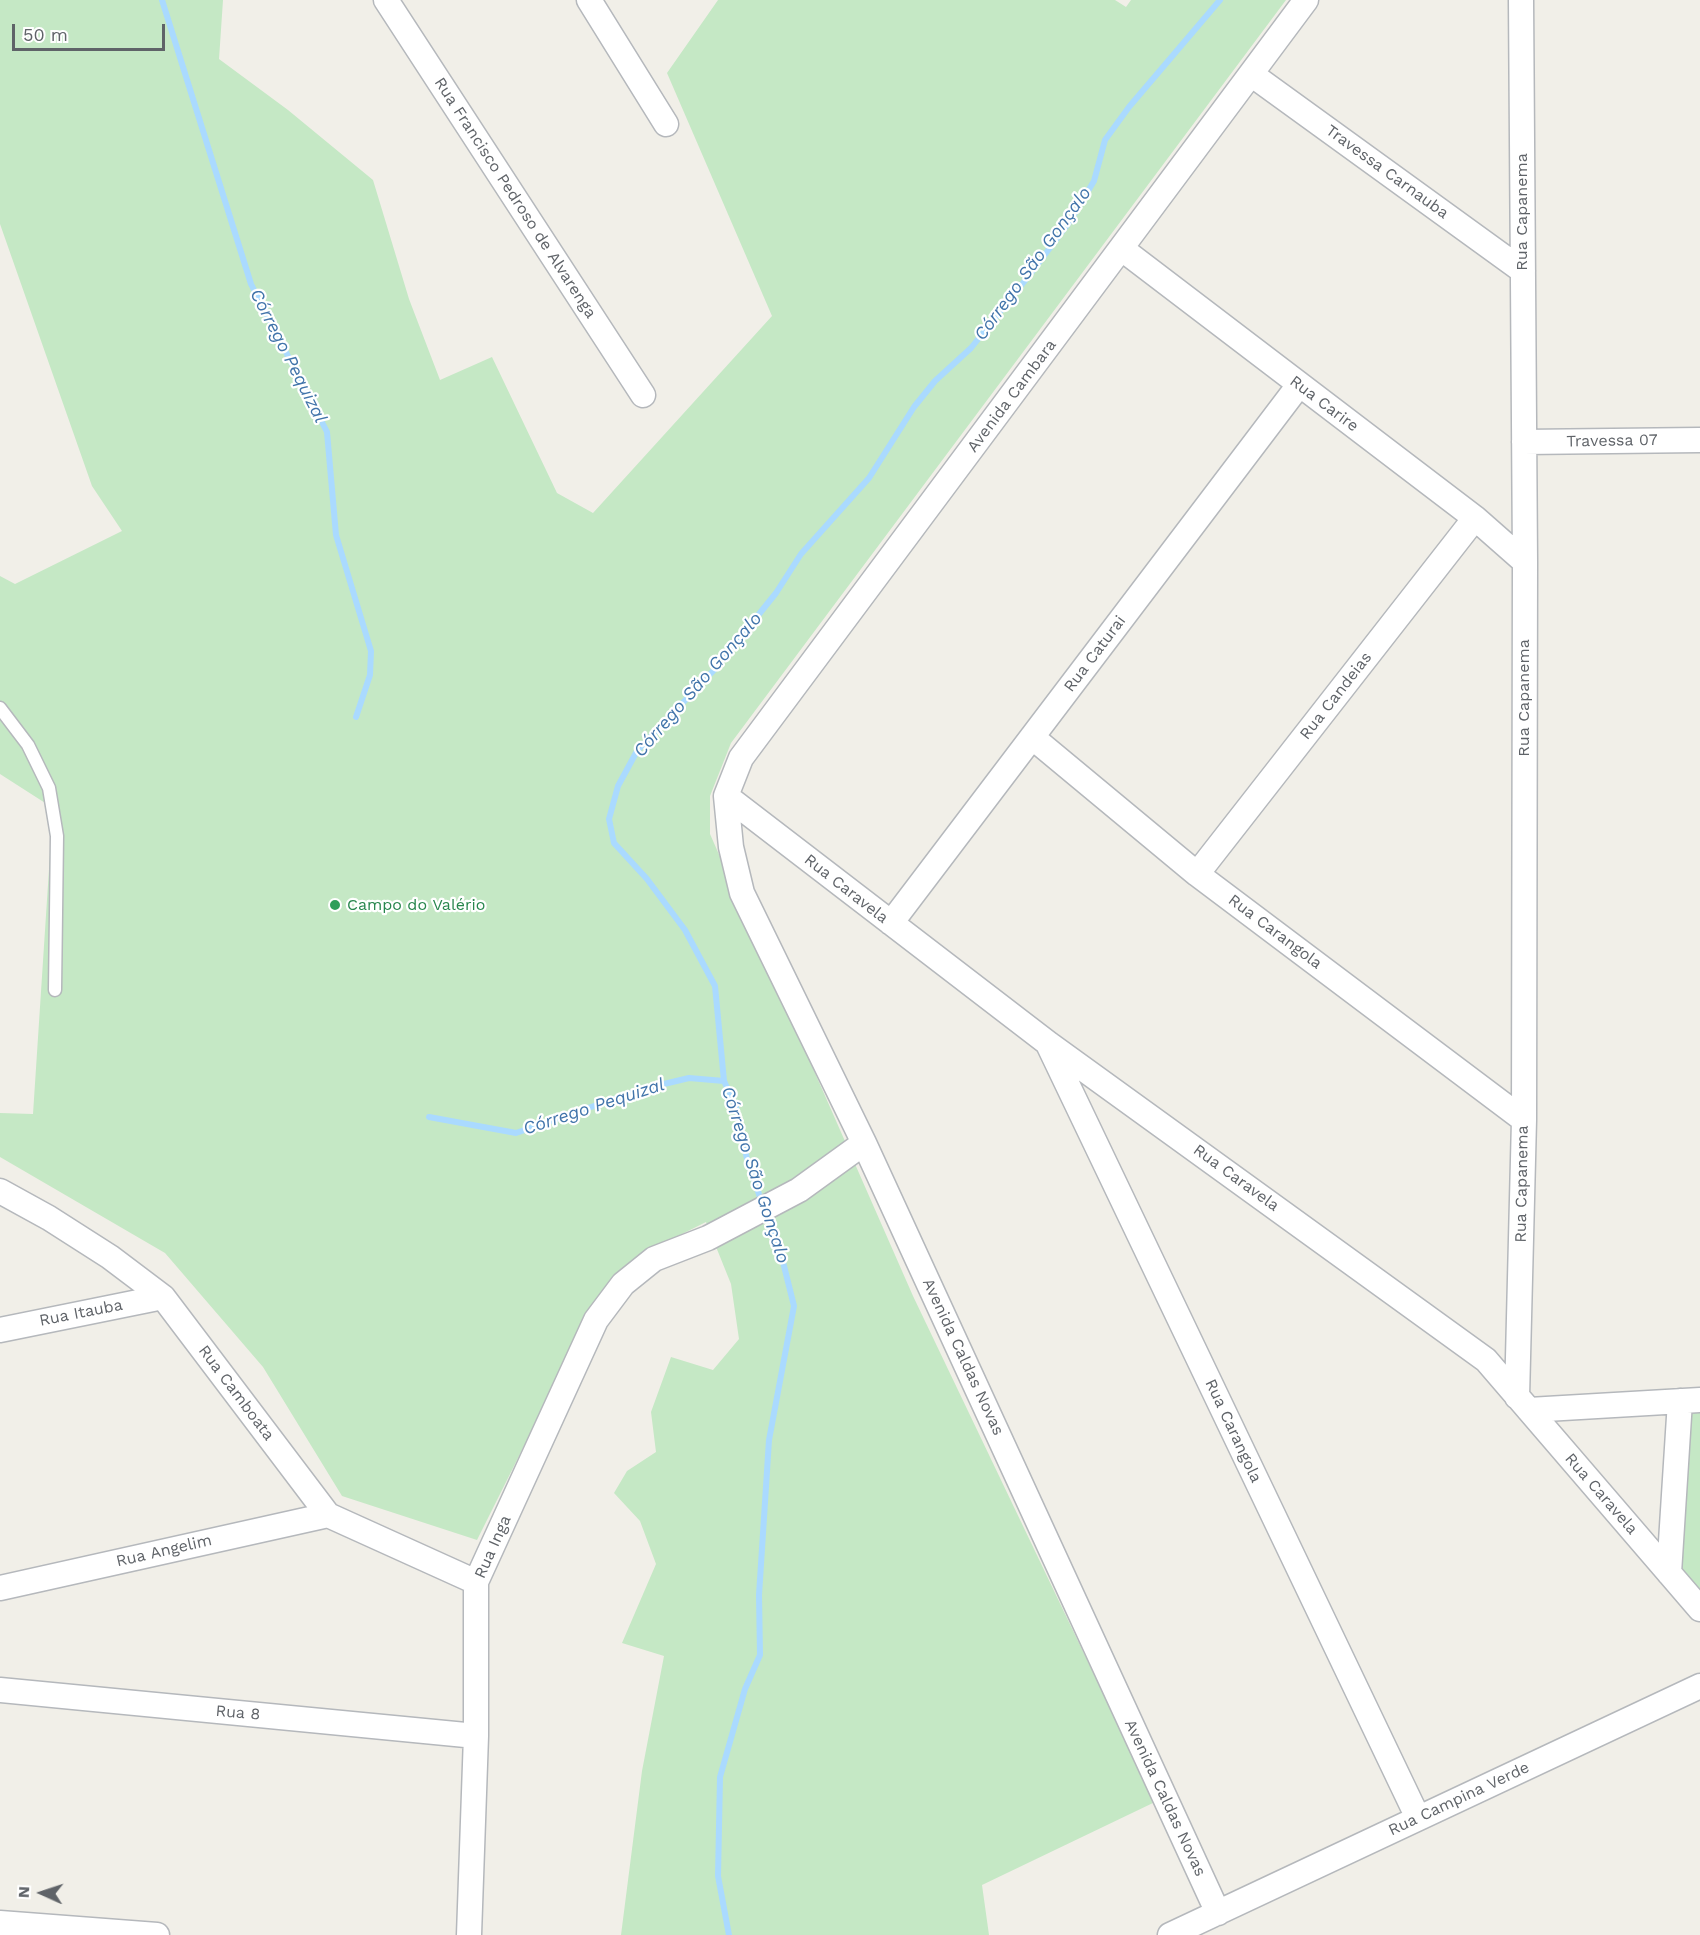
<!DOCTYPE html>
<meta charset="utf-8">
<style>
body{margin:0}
#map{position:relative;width:1700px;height:1935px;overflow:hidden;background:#f1efe8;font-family:"Work Sans",sans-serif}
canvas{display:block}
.north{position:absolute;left:12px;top:1863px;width:60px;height:60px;-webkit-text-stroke:4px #fff;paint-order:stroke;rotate:273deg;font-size:16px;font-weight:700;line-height:24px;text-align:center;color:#5f6368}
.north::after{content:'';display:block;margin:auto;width:21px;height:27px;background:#5f6368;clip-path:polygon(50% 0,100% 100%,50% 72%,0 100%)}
.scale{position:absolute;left:12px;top:24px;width:153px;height:27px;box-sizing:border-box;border:3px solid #5f6368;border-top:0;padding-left:8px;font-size:18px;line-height:21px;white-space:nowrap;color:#5f6368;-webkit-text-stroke:4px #fff;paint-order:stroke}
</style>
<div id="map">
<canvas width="1700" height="1935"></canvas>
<div class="north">N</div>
<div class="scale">50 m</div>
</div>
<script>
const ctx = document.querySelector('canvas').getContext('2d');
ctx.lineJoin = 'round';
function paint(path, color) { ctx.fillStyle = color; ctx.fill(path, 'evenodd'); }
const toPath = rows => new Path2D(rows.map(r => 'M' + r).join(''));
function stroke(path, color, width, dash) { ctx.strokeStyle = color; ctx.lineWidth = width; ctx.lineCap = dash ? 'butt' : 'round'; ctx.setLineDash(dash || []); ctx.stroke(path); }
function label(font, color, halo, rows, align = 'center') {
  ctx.font = font + ' "Work Sans",sans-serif'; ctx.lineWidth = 4.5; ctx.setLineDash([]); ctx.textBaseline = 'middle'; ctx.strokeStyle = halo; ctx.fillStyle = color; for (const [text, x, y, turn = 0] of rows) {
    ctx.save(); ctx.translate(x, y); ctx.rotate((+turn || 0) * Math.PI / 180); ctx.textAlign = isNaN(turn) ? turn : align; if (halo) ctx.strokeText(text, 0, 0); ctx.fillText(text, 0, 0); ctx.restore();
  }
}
const green = toPath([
 [0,0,223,0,219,59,288,110,373,180,409,299,440,380,492,357,557,493,593,513,772,316,667,73,718,0,1115,0,1126,7,1131,0,1286,0,731,743,710,796,710,834,913,1296,1155,1802,982,1885,989,1935,621,1935,642,1771,664,1656,622,1643,656,1564,640,1521,614,1493,627,1471,656,1452,651,1412,671,1357,713,1370,739,1339,731,1284,706,1222,668,1241,597,1300,477,1540,342,1496,263,1367,165,1253,0,1157,0,1113,33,1114,53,808,0,774,0,576,15,584,122,531,92,486,0,224],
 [1685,1412,1700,1412,1700,1595,1678,1569]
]);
const stream = toPath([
 [162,0,251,284,327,432,336,535,371,651,370,675,356,717],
 [429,1117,516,1133,643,1089,689,1078,724,1081],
 [762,1203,747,1159,736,1107,724,1081,715,986,685,930,647,879,614,843,609,819,618,786,637,751,714,670,776,593,801,554,869,478,914,407,935,381,971,348,1031,273,1070,221,1094,181,1105,140,1129,107,1220,0],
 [729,1935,718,1876,720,1777,745,1689,760,1655,759,1595,769,1440,794,1306,782,1258,766,1212]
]);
const lane = toPath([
 [0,708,28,745,49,788,57,836,55,990]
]);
const street = toPath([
 [386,0,643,395],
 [589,0,666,124],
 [1251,74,1523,271],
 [1122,249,1475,518,1525,562],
 [1524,442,1700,440],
 [1032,737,1197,874,1524,1120],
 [726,796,1049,1044,1486,1360,1700,1609],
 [1197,874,1475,518],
 [891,923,1299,385],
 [1049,1046,1418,1818],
 [0,1191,49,1218,110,1257,163,1297,328,1515,476,1582],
 [0,1330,163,1297],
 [1517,1397,1524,1120,1525,562,1521,0],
 [1529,1410,1700,1400],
 [1669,1573,1680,1401],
 [0,1588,328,1515],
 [0,1690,476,1736],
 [1218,1913,864,1143,742,893,731,847,726,796,741,758,1306,0],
 [0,1923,157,1935],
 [469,1935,476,1736,476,1582,596,1320,623,1284,654,1259,708,1238,799,1190,864,1143],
 [1170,1935,1700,1686]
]);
const markers = [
 [335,905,6,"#2e9e5b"]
];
const streetNames = [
 ["Travessa Carnauba",1387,172,36],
 ["Rua Francisco Pedroso de Alvarenga",515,198,57],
 ["Rua Capanema",1522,212,-90],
 ["Avenida Cambara",1012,396,-53],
 ["Rua Carire",1324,404,37],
 ["Travessa 07",1612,441,-1],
 ["Rua Caturai",1095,654,-53],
 ["Rua Candeias",1336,696,-52],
 ["Rua Capanema",1524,698,-90],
 ["Rua Caravela",846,889,38],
 ["Rua Carangola",1275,932,37],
 ["Rua Caravela",1236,1178,36],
 ["Rua Capanema",1522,1184,-89],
 ["Rua Itauba",81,1313,-11],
 ["Avenida Caldas Novas",963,1357,65],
 ["Rua Camboata",236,1393,53],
 ["Rua Carangola",1233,1431,65],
 ["Rua Caravela",1601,1494,49],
 ["Rua Inga",493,1547,-66],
 ["Rua Angelim",164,1551,-13],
 ["Rua 8",238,1713,5],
 ["Avenida Caldas Novas",1165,1798,65],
 ["Rua Campina Verde",1459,1799,-25]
];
const leisureNames = [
 ["Campo do Valério",347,905]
];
const waterNames = [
 ["Córrego São Gonçalo",1033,264,-54],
 ["Córrego Pequizal",288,356,63],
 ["Córrego São Gonçalo",698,685,-49],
 ["Córrego Pequizal",594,1107,-18],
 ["Córrego São Gonçalo",755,1175,72]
];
paint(green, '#c5e8c5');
stroke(stream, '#aadaff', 6);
stroke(lane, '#b5b8bc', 15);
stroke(street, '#b5b8bc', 27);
stroke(lane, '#fff', 12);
stroke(street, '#fff', 24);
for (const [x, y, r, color] of markers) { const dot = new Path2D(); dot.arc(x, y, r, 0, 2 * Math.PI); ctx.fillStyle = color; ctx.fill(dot); stroke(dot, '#fff', 2); }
label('16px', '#5f6368', '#fff', streetNames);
label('16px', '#27864d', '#fff', leisureNames, 'left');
label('italic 18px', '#4174aa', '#fff', waterNames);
</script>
